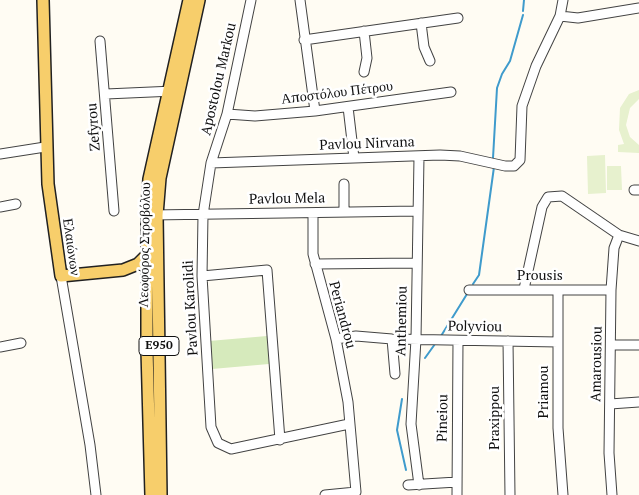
<!DOCTYPE html>
<meta charset="utf-8">
<style>
body{margin:0}
canvas{display:block;background:#fffcf3}
</style>
<canvas width="639" height="495"></canvas>
<script>
const ctx = document.querySelector('canvas').getContext('2d');
ctx.lineJoin = 'round';
function paint(path, color) { ctx.fillStyle = color; ctx.fill(path, 'evenodd'); }
const toPath = rows => new Path2D(rows.map(r => 'M' + r).join(''));
function stroke(path, color, width, dash) { ctx.strokeStyle = color; ctx.lineWidth = width; ctx.lineCap = dash ? 'butt' : 'round'; ctx.setLineDash(dash || []); ctx.stroke(path); }
function label(font, color, halo, rows, align = 'center') {
  ctx.font = font + ' "PT Serif",serif'; ctx.lineWidth = 5; ctx.setLineDash([]); ctx.textBaseline = 'middle'; ctx.strokeStyle = halo; ctx.fillStyle = color; for (const [text, x, y, turn = 0] of rows) {
    ctx.save(); ctx.translate(x, y); ctx.rotate((+turn || 0) * Math.PI / 180); ctx.textAlign = isNaN(turn) ? turn : align; if (halo) ctx.strokeText(text, 0, 0); ctx.fillText(text, 0, 0); ctx.restore();
  }
}
const green = toPath([
 [267,336,269,364,212,369,209,341]
]);
const pitch = toPath([
 [639,90,639,99,630,108,626,125,630,137,639,145,639,153,618,152,618,145,624,144,619,130,620,108,629,94],
 [605,155,606,193,588,194,587,156],
 [607,166,621,166,622,190,607,190]
]);
const stream = toPath([
 [523,11,524,0],
 [493,158,497,88,502,74,510,61,523,15],
 [473,284,479,275,494,167],
 [441,336,467,294],
 [425,358,435,344],
 [402,399,397,430,406,470]
]);
const minor = toPath([
 [251,0,227,114,211,163,203,215,202,276,211,427,218,443,231,449,349,424],
 [300,0,315,111],
 [560,16,578,18,639,8],
 [421,23,424,47,430,61],
 [364,31,367,58,364,72],
 [304,40,458,18],
 [100,41,114,211],
 [106,94,174,91],
 [348,107,354,158],
 [227,114,255,116,315,111,451,92],
 [0,154,45,147],
 [419,157,416,339,411,424,419,485],
 [211,163,440,155,460,156,505,166,514,166,520,160,522,106,536,66,560,16,563,0],
 [634,190,639,190],
 [0,207,16,204],
 [344,212,344,184],
 [313,213,313,254,336,339,348,402,356,492,325,495],
 [152,215,417,211],
 [315,264,417,263],
 [61,276,90,445,96,495],
 [202,276,267,270,280,440],
 [524,289,542,207,548,197,562,196,619,235,639,241],
 [469,290,611,290],
 [558,290,558,428,563,495],
 [336,339,356,336,392,339,558,342],
 [392,339,395,374],
 [508,341,510,495],
 [611,345,639,345],
 [0,347,21,343],
 [610,404,639,402],
 [408,485,457,482],
 [457,495,458,341],
 [612,495,609,453,611,290,614,248,619,235]
]);
const major = toPath([
 [43,0,48,184,61,276,123,270,138,264,146,256],
 [151,495,147,350,147,208,149,179,189,0],
 [161,495,157,215,160,178,199,0]
]);
const shields = [
 [159,346,40]
];
const shieldNames = [
 ["E950",159,346]
];
const streetNames = [
 ["Apostolou Markou",219,79,-77],
 ["Αποστόλου Πέτρου",337,93,-7],
 ["Zefyrou",94,127,-94],
 ["Pavlou Nirvana",367,144,-2],
 ["Pavlou Mela",287,199,-1],
 ["Λεωφόρος Στροβόλου",145,245,-89],
 ["Ελαιώνων",71,247,82],
 ["Prousis",540,276],
 ["Pavlou Karolidi",191,308,-93],
 ["Periandrou",342,315,75],
 ["Anthemiou",402,321,-89],
 ["Polyviou",475,327,1],
 ["Amarousiou",597,364,-89],
 ["Priamou",544,392,-90],
 ["Pineiou",443,418,-89],
 ["Praxippou",495,418,-90]
];
paint(green, '#d6eabc');
paint(pitch, '#e7f1ce');
stroke(stream, '#3f9bcc', 2);
stroke(minor, '#434343', 11);
stroke(major, '#212121', 14);
stroke(minor, '#fff', 9);
stroke(major, '#f7ce6b', 11);
for (const [x, y, w] of shields) { const box = new Path2D(); box.roundRect(x - w / 2, y - 9.5, w, 19, 4); ctx.fillStyle = '#fff'; ctx.fill(box); stroke(box, '#101010', 1); }
label('bold 12px', '#101010', null, shieldNames);
label('14px', '#101010', '#fff', streetNames);
</script>
